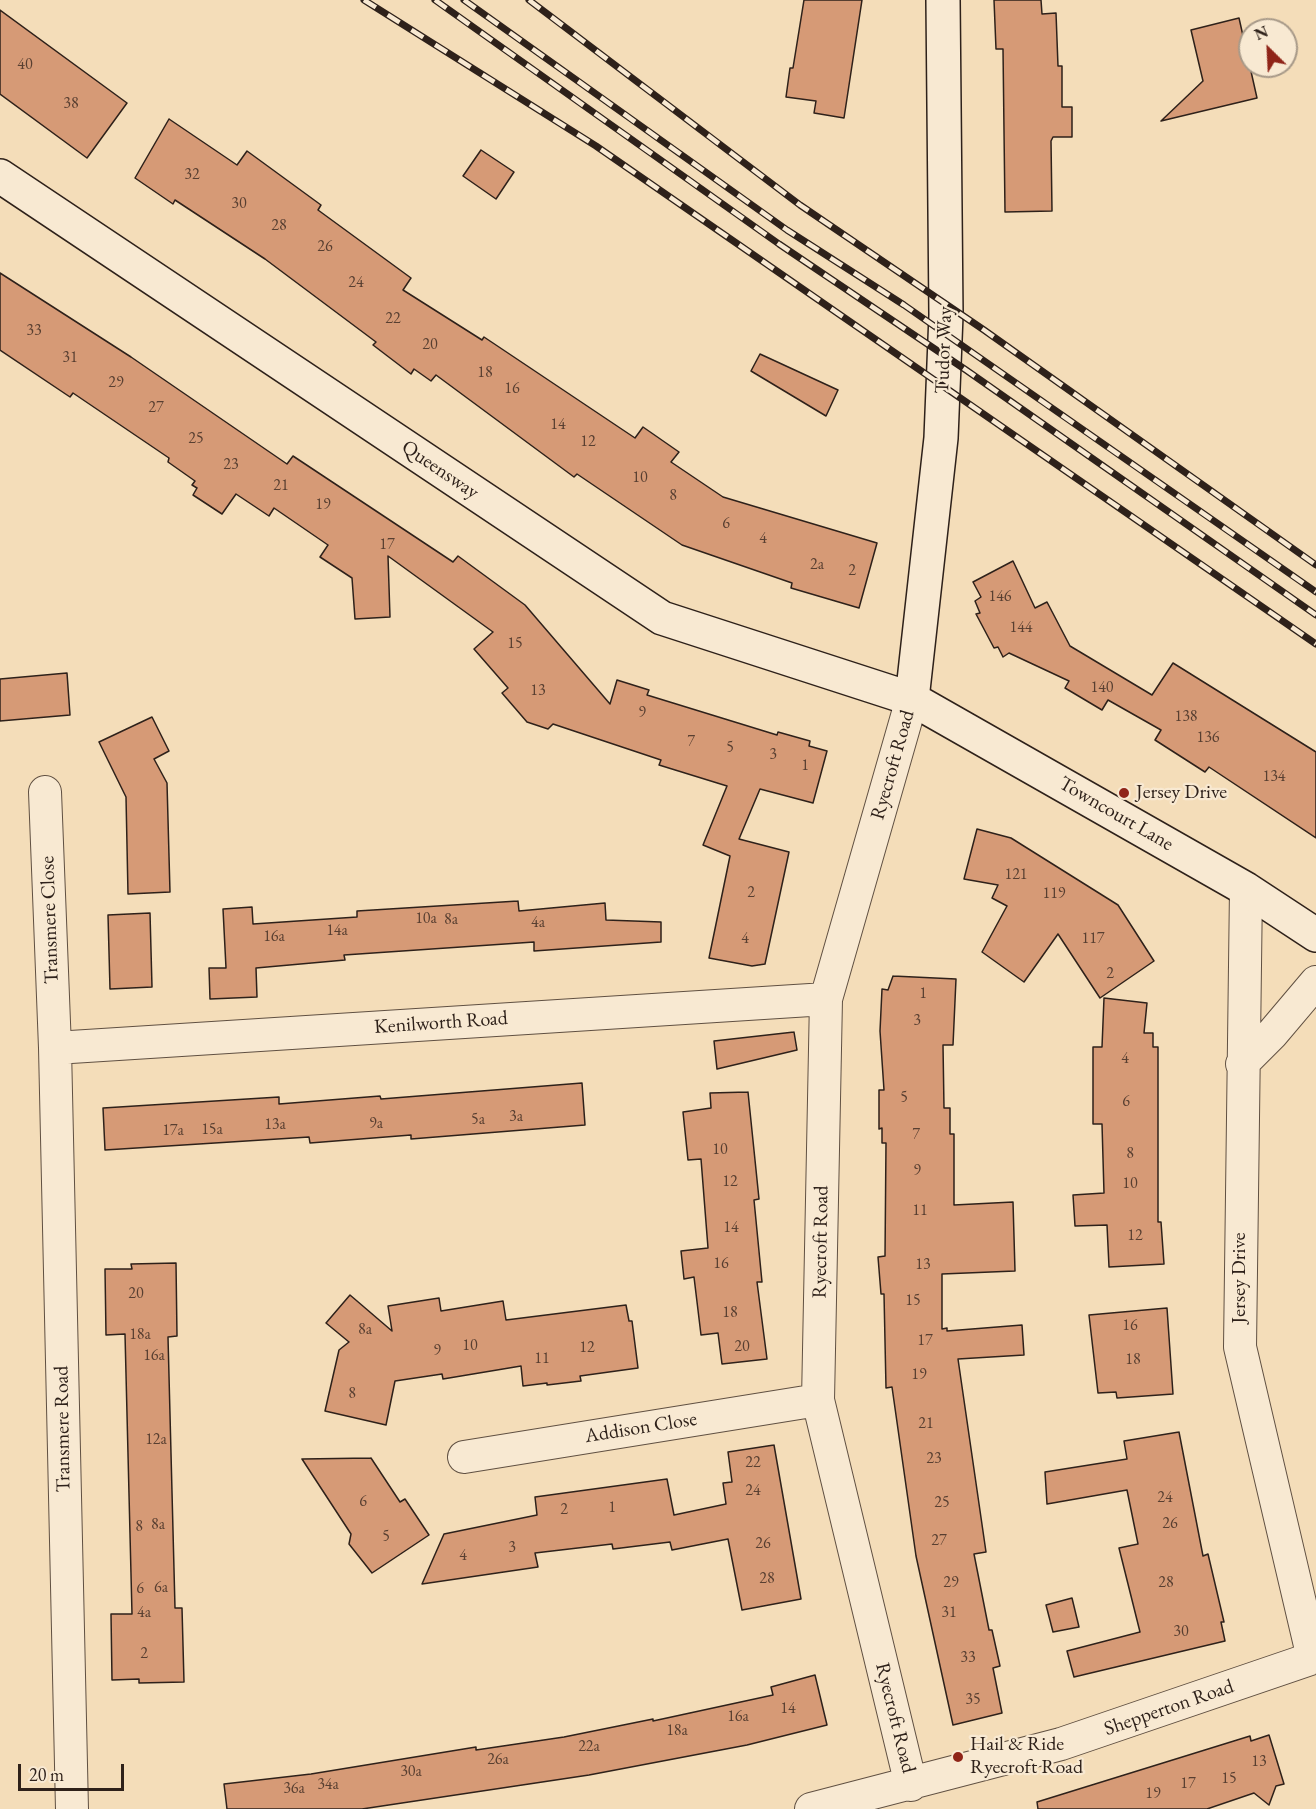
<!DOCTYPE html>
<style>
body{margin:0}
#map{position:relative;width:1316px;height:1809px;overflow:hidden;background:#f4ddb9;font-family:"EB Garamond",serif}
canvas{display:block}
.north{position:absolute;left:1238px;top:18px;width:60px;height:60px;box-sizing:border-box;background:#f8e9d2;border:2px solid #a79988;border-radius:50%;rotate:336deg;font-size:16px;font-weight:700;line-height:24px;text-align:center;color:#2e211a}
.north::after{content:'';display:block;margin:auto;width:21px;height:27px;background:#8f2418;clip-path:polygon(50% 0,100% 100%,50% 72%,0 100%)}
.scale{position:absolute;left:18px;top:1764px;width:106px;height:27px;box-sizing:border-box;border:3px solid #2e211a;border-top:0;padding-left:8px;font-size:18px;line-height:21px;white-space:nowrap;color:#2e211a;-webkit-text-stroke:4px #f8e9d2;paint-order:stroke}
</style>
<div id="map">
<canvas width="1316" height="1809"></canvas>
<div class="north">N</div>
<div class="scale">20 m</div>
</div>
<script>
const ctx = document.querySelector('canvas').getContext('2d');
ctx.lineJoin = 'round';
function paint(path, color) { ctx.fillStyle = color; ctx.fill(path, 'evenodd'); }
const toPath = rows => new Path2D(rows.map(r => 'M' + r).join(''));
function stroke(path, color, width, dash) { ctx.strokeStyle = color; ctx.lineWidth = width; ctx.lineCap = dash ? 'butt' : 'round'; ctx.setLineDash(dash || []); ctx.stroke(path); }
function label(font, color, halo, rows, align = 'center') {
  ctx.font = font + ' "EB Garamond",serif'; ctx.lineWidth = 4.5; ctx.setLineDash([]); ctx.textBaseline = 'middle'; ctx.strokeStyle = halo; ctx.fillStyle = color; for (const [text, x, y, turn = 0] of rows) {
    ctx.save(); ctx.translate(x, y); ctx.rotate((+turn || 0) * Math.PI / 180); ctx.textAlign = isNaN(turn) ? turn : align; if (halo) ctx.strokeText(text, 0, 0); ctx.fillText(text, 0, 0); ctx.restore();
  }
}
const building = toPath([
 [804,0,862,0,844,118,814,113,816,101,786,97,790,68,793,68,804,0],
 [994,0,1041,0,1042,14,1056,13,1058,66,1062,66,1062,107,1072,107,1072,137,1053,137,1051,141,1052,211,1005,212,1003,49,996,49,994,0],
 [0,10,127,103,87,158,0,94,0,10],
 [1239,18,1257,98,1161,121,1203,81,1191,30,1239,18],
 [169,119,237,165,247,151,321,205,318,210,411,278,403,290,482,340,484,337,635,438,643,427,679,452,671,462,723,497,877,543,859,608,791,588,792,583,682,545,577,474,574,477,436,375,431,381,414,369,411,374,373,345,376,342,265,259,175,200,173,204,135,178,169,119],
 [481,150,514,172,496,199,463,176,481,150],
 [0,273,131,357,287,464,293,456,453,562,458,556,525,605,610,704,617,680,649,690,647,695,777,735,778,732,810,741,809,746,827,751,813,803,760,789,739,839,789,852,765,964,752,966,709,958,730,856,703,845,727,786,659,765,661,760,553,724,548,729,527,722,502,693,508,688,474,649,493,632,388,556,390,617,355,619,352,578,320,557,328,545,274,508,269,516,236,494,222,514,193,495,197,488,192,485,195,481,168,462,169,458,73,393,70,397,0,350,0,273],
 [760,354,838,390,826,416,751,371,760,354],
 [1013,561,1035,608,1047,602,1070,646,1152,695,1173,663,1316,752,1316,838,1209,767,1205,772,1155,740,1161,730,1108,700,1102,710,1065,688,1069,681,1009,653,1003,657,998,647,994,648,976,614,980,613,975,601,981,597,973,582,1013,561],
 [67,673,70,715,0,721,0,679,67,673],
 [152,717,169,751,154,759,167,783,170,892,128,894,126,797,99,742,152,717],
 [977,829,1011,838,1118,905,1154,961,1100,998,1058,934,1024,982,982,952,1007,906,992,898,998,885,964,879,977,829],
 [518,901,519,911,605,903,606,920,661,922,661,942,534,951,534,942,344,955,345,960,256,968,257,997,210,999,209,968,226,968,223,909,252,907,253,924,357,917,357,911,518,901],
 [150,913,152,987,110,989,108,915,150,913],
 [893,976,956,979,953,1045,943,1045,944,1108,950,1108,950,1134,954,1134,954,1205,1013,1202,1015,1271,942,1274,942,1329,947,1328,947,1331,1022,1325,1024,1355,958,1359,986,1552,974,1554,989,1630,992,1630,1000,1666,993,1668,1002,1713,953,1725,916,1556,892,1387,886,1388,884,1294,881,1294,878,1257,885,1256,886,1143,882,1143,882,1128,879,1129,879,1090,884,1090,880,1031,882,989,888,990,893,976],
 [1104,998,1147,1003,1144,1033,1153,1033,1153,1047,1158,1047,1158,1222,1161,1222,1164,1264,1109,1267,1107,1225,1075,1226,1073,1195,1104,1193,1102,1124,1093,1124,1093,1047,1102,1047,1104,998],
 [794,1032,797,1050,717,1069,714,1041,794,1032],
 [582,1083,585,1125,411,1139,411,1135,310,1143,309,1137,105,1150,103,1108,279,1097,279,1104,380,1096,381,1099,582,1083],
 [748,1092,759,1199,754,1200,762,1282,757,1282,767,1359,722,1364,718,1333,701,1335,694,1277,684,1279,681,1251,708,1248,701,1159,688,1160,683,1112,711,1108,710,1093,748,1092],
 [176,1263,177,1336,168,1337,175,1608,182,1608,184,1682,139,1683,139,1679,112,1680,111,1614,132,1614,125,1334,106,1335,105,1269,132,1269,131,1264,176,1263],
 [350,1295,392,1331,388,1306,439,1298,441,1311,503,1301,506,1320,626,1305,629,1321,632,1321,638,1368,580,1376,581,1381,547,1385,547,1383,523,1386,521,1366,443,1379,442,1374,395,1381,386,1425,325,1411,339,1350,349,1342,326,1323,350,1295],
 [1167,1308,1173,1394,1117,1398,1116,1392,1098,1393,1089,1315,1167,1308],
 [1179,1432,1203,1556,1208,1554,1224,1622,1221,1622,1225,1641,1074,1677,1067,1651,1140,1632,1119,1548,1138,1544,1127,1490,1047,1504,1045,1472,1127,1459,1124,1441,1179,1432],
 [774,1445,801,1599,742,1610,728,1539,672,1550,670,1542,613,1549,612,1544,535,1553,538,1567,422,1584,444,1534,537,1515,535,1497,667,1479,674,1515,726,1504,723,1483,732,1482,728,1452,774,1445],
 [371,1458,400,1502,405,1499,429,1535,372,1573,349,1544,351,1534,302,1459,371,1458],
 [1072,1598,1079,1627,1053,1632,1046,1605,1072,1598],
 [815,1675,827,1725,747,1745,589,1775,362,1809,227,1809,224,1784,311,1774,476,1747,476,1750,564,1737,653,1719,653,1721,773,1695,771,1687,815,1675],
 [1269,1735,1284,1784,1276,1786,1269,1805,1254,1793,1207,1809,1038,1809,1037,1802,1250,1736,1251,1741,1269,1735]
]);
const street = toPath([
 [45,792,55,1048,72,1809],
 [1246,889,1240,1347,1313,1658],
 [55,1048,826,999],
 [1242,1064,1272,1034,1316,982],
 [464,1457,818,1400],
 [911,1785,818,1400,826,999,912,699],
 [811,1809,1061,1744,1316,1657]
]);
const secondary = toPath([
 [0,176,662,618,912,699,1246,889,1316,935],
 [912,699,941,438,946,315,943,0]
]);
const rail = toPath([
 [364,0,596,146,1316,644],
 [435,0,779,244,966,370,1316,615],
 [464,0,787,230,904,305,1316,592],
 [529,0,800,205,984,330,1316,565]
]);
const markers = [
 [1124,793,6,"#8f2418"],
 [958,1757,6,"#8f2418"]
];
const numberNames = [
 ["40",25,65],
 ["38",71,104],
 ["32",192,175],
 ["30",239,204],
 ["28",279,226],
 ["26",325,247],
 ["24",356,283],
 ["22",393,319],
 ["33",34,331],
 ["20",430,345],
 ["31",70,358],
 ["18",485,373],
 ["29",116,383],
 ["16",512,389],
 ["27",156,408],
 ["14",558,425],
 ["25",196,439],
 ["12",588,442],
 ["23",231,465],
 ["10",640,478],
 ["21",281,486],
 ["8",673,496],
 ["19",323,505],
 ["6",726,524],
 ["4",763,539],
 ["17",387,545],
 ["2a",817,565],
 ["2",852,571],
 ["146",1000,597],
 ["144",1021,628],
 ["15",515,644],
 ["140",1102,688],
 ["13",538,691],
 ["9",642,713],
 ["138",1186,717],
 ["136",1208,738],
 ["7",691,742],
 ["5",730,748],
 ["3",773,755],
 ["1",805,766],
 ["134",1274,777],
 ["121",1016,875],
 ["2",751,893],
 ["119",1054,894],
 ["10a",426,919],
 ["8a",451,920],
 ["4a",538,923],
 ["14a",337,931],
 ["16a",274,937],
 ["4",745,939],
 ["117",1093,939],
 ["2",1110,974],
 ["1",923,994],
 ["3",917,1021],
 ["4",1125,1059],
 ["5",904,1098],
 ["6",1126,1102],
 ["3a",516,1117],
 ["5a",478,1120],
 ["9a",376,1124],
 ["13a",275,1125],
 ["15a",212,1130],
 ["17a",173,1131],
 ["7",916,1135],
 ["10",720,1150],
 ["8",1130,1154],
 ["9",917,1171],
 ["12",730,1182],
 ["10",1130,1184],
 ["11",920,1211],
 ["14",731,1228],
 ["12",1135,1236],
 ["16",721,1264],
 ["13",923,1265],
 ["20",136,1294],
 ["15",913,1301],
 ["18",730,1313],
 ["16",1130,1326],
 ["8a",365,1330],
 ["18a",140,1335],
 ["17",925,1341],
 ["10",470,1346],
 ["20",742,1347],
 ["12",587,1348],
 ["9",437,1351],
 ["16a",154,1356],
 ["11",542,1359],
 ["18",1133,1360],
 ["19",919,1375],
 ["8",352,1394],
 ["21",926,1424],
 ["12a",156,1440],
 ["23",934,1459],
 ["22",753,1463],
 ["24",753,1491],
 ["24",1165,1498],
 ["6",363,1502],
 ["25",942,1503],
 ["1",612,1508],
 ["2",564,1510],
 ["26",1170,1524],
 ["8a",158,1525],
 ["8",139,1527],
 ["5",386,1537],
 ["27",939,1541],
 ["26",763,1544],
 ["3",512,1548],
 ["4",463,1556],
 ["28",767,1579],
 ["29",951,1583],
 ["28",1166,1583],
 ["6a",161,1588],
 ["6",140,1589],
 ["4a",144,1613],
 ["31",949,1613],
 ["30",1181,1632],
 ["2",144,1654],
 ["33",968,1658],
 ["35",973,1700],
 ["14",788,1709],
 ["16a",738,1717],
 ["18a",677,1731],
 ["22a",589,1747],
 ["26a",498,1760],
 ["13",1259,1762],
 ["30a",411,1772],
 ["15",1229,1779],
 ["17",1188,1784],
 ["34a",328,1785],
 ["36a",294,1789],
 ["19",1153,1794]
];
const streetNames = [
 ["Tudor Way",944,350,-88],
 ["Queensway",440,470,34],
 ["Ryecroft Road",893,765,-74],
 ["Towncourt Lane",1116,814,30],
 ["Transmere Close",50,920,-92],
 ["Kenilworth Road",441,1023,-4],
 ["Ryecroft Road",821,1242,-89],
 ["Jersey Drive",1240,1278,-90],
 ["Addison Close",641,1428,-9],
 ["Transmere Road",63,1429,-91],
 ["Shepperton Road",1169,1708,-19],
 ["Ryecroft Road",895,1718,76]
];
const poiNames = [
 ["Jersey Drive",1136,793],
 ["Hail & Ride",970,1745],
 ["Ryecroft Road",970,1768]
];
paint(building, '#d69a76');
stroke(building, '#2e211a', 1.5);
stroke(street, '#605042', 34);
stroke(secondary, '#2e211a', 36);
stroke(street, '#f8e9d2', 32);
stroke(secondary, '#f8e9d2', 33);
stroke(rail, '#2e211a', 7);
stroke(rail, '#f8e9d2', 4.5, [14]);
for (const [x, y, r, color] of markers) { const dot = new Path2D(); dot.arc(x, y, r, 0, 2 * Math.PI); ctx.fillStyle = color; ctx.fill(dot); stroke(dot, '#f8e9d2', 2); }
label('16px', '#583f31', null, numberNames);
label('20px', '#2e211a', '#f8e9d2', streetNames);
label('20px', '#2e211a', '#f8e9d2', poiNames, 'left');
</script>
